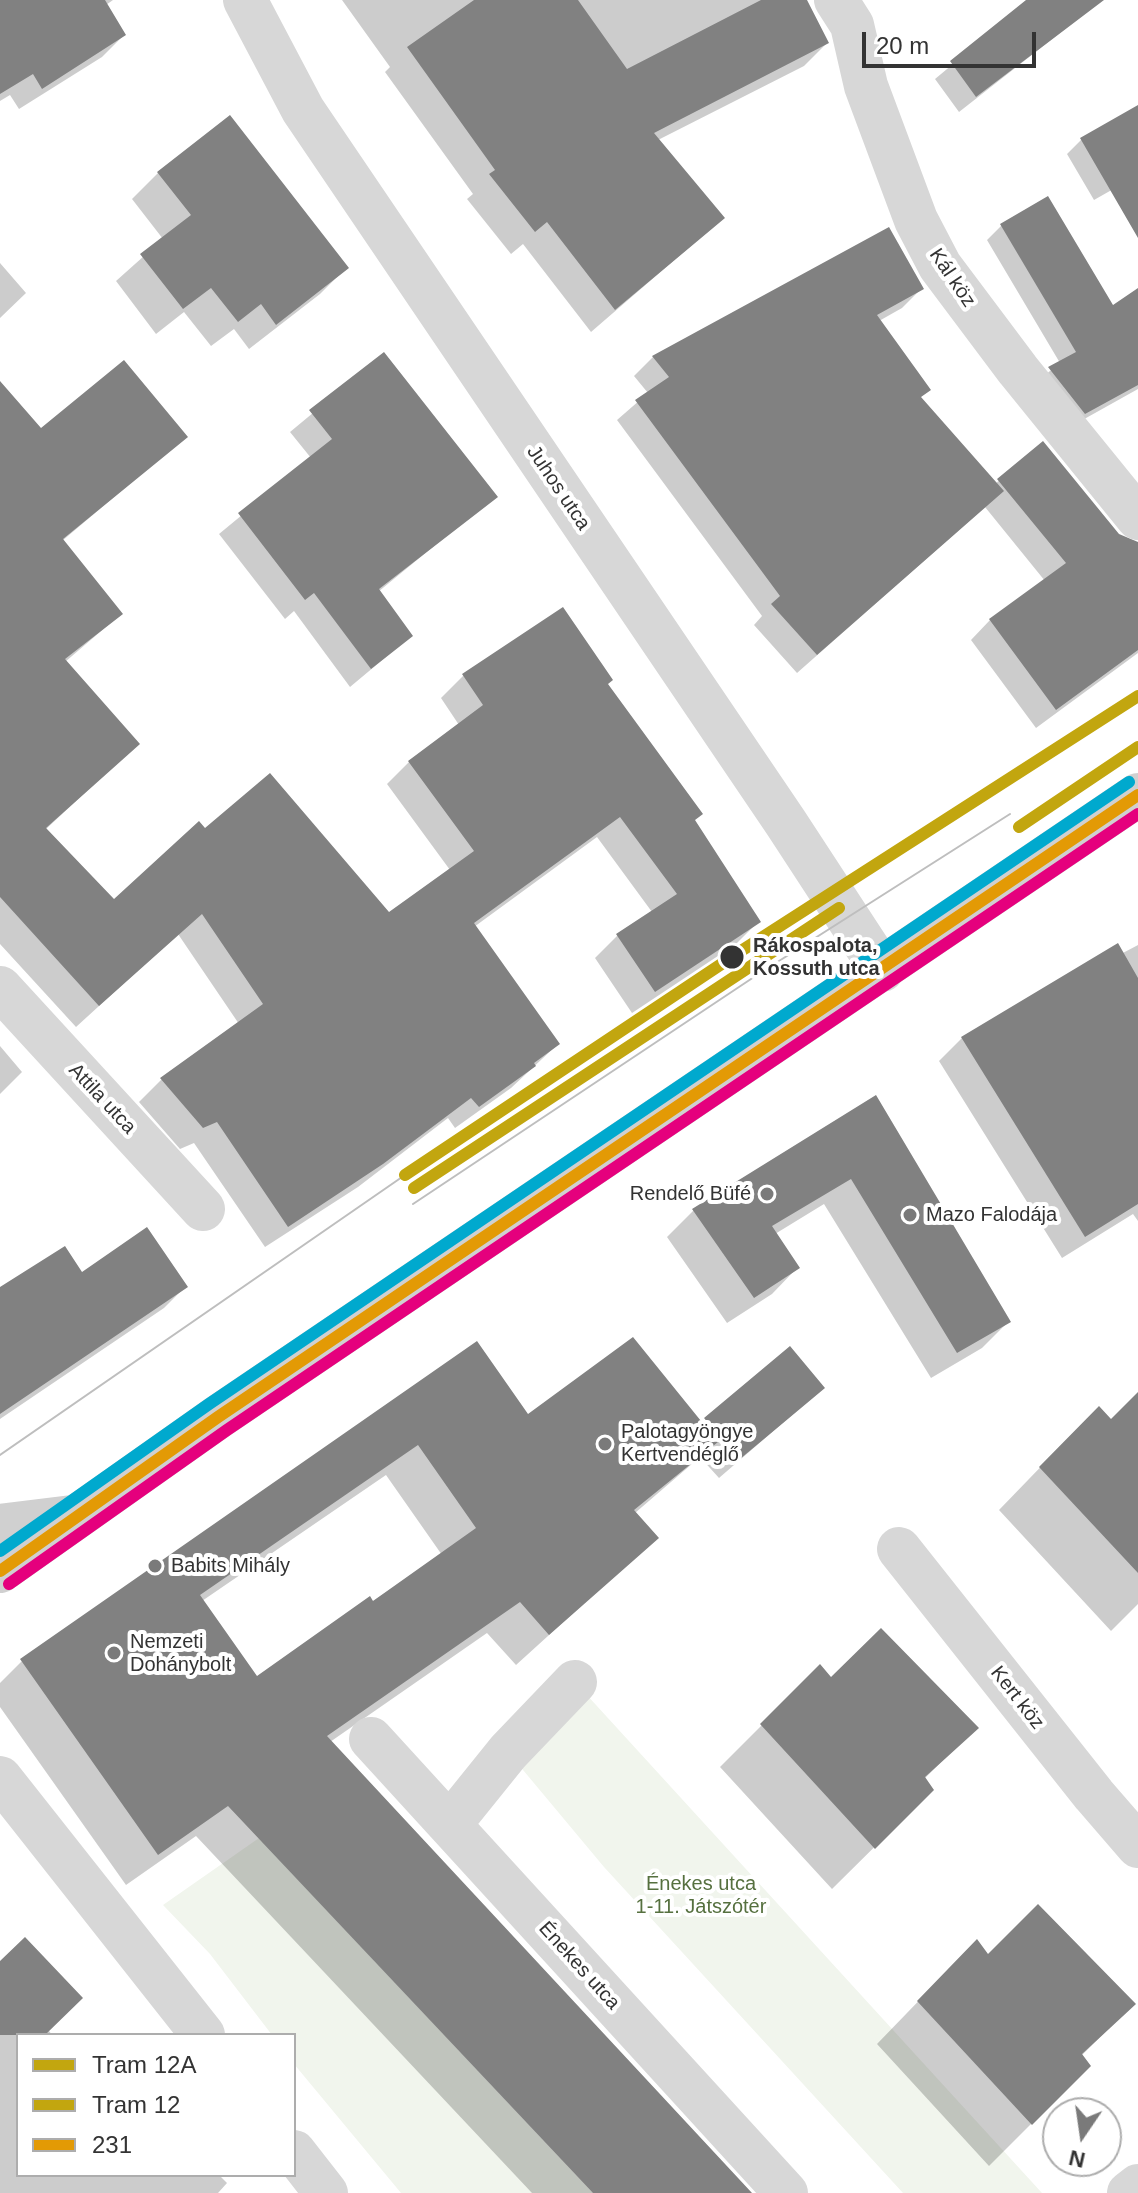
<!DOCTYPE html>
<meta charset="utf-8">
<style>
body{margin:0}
#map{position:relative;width:1138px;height:2193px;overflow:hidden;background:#fff;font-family:Arial,sans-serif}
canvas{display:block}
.legend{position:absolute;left:16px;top:2033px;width:280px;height:144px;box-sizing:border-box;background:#fff;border:2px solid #adadad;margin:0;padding:10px 14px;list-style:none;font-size:24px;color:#333}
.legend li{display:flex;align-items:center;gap:16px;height:40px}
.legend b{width:40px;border:2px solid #adadad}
.north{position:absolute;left:1042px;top:2097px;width:80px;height:80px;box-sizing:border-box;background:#fff;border:2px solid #adadad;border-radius:50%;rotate:193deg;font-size:22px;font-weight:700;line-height:32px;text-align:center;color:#333}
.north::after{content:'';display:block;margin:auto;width:28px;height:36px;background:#7a7a7a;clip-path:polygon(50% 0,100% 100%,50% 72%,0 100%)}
.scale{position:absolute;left:862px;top:32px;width:174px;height:36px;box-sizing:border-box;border:4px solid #333;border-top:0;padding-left:10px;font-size:24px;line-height:28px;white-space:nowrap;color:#333;-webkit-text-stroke:6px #fff;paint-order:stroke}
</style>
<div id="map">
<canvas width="1138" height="2193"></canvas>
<ul class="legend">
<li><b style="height:10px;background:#c2a60f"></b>Tram 12A</li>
<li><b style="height:10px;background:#c2a60f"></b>Tram 12</li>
<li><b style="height:10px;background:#e39a05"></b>231</li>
</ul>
<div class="north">N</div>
<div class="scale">20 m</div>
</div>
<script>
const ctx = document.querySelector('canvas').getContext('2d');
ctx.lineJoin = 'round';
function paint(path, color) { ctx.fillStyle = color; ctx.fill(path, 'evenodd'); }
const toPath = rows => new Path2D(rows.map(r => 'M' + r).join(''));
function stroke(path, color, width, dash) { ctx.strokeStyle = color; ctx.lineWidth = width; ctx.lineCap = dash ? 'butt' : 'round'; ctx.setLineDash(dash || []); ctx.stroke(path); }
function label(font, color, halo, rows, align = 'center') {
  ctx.font = font + ' Arial,sans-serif'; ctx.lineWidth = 8; ctx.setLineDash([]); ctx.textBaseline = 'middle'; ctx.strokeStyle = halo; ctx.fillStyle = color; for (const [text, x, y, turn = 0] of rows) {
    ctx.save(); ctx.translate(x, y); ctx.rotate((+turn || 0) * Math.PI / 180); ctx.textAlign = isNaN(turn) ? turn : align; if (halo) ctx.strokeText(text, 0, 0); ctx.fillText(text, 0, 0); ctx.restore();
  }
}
const green = toPath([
 [575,1682,1042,2193,903,2193,604,1867,508,1752],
 [355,1771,364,1775,277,1857,593,2193,401,2193,294,2064,294,2035,272,2035,210,1954,163,1905]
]);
const shadow = toPath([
 [9,0,113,0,106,5,124,35,102,57,19,109,10,95,0,101,0,5],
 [342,0,805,0,827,43,804,66,658,140,723,218,591,332,523,244,511,254,467,199,473,194,385,72,390,67],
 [1030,0,1102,0,959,112,935,79],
 [1138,107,1138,175,1094,200,1067,154,1081,140],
 [158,173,346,268,320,294,249,349,234,329,211,346,184,312,156,334,116,281,163,239,132,199],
 [1002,225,1112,307,1138,290,1138,389,1070,427,1035,383,1060,363,987,240],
 [0,263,26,293,0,318],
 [921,289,902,308,879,321,919,398,995,484,1043,444,1117,535,1138,544,1138,653,1036,728,971,640,990,620,1045,581,985,507,797,673,754,625,762,616,617,420,648,393,634,376,653,357],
 [384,354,495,496,378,592,411,636,350,687,294,611,285,619,219,534,311,458,290,432],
 [0,384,41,431,185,437,62,541,121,614,65,662,137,744,45,830,114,902,205,831,389,915,450,870,387,784,409,762,459,725,441,698,463,676,606,685,758,922,736,944,632,1013,595,958,617,936,652,912,597,837,474,927,558,1044,511,1088,455,1128,448,1118,358,1187,265,1247,194,1143,180,1149,139,1102,161,1080,239,1024,178,934,76,1027,0,944],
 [1138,945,1138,1221,1133,1214,1062,1258,939,1061,962,1038],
 [0,1046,22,1072,0,1094],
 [875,1098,1008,1322,982,1348,931,1378,824,1204,775,1234,798,1267,772,1294,727,1323,667,1237,693,1211],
 [81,1275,186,1286,164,1308,0,1419,0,1289],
 [476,1344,528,1417,701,1424,706,1419,823,1388,719,1478,700,1457,635,1513,656,1538,516,1665,487,1633,330,1742,749,2193,532,2193,196,1836,126,1885,0,1707,0,1683,22,1661],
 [386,1475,442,1555,256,1679,202,1601],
 [1138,1395,1138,1604,1111,1631,999,1510,1057,1450,1111,1422],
 [820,1667,831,1680,976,1728,924,1779,932,1790,832,1889,720,1767],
 [0,1964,52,2035,18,2035,18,2175,219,2175,227,2183,218,2193,0,2193],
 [935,1984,1134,2004,1081,2056,1089,2066,989,2166,877,2044]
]);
const building = toPath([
 [0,0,105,0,126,35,42,89,33,74,0,94],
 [474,0,578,0,627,69,761,0,807,0,829,43,654,133,725,218,615,310,547,222,535,232,489,174,495,170,407,47],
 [1026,0,1104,0,976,97,950,61],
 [1138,105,1138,238,1080,138],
 [230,115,349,268,276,325,261,304,238,322,211,288,183,309,140,254,191,215,157,172],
 [1048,196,1113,305,1138,288,1138,385,1085,414,1048,367,1076,352,1000,224],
 [889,227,924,289,877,315,931,390,921,397,1004,491,817,655,771,604,780,596,635,400,669,377,652,356],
 [384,352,498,497,379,589,413,636,371,669,314,593,305,600,238,513,332,439,309,410],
 [124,360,188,437,63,539,123,614,65,659,140,744,46,828,114,899,199,821,205,828,270,773,389,912,474,851,408,761,483,705,462,674,563,607,613,680,608,684,703,814,695,820,761,922,655,992,616,934,677,894,620,817,474,923,560,1044,534,1063,536,1066,479,1107,471,1098,383,1164,288,1227,217,1122,203,1128,160,1078,263,1004,202,914,99,1006,0,897,0,381,41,428],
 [1043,441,1119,534,1138,542,1138,650,1056,710,989,619,1066,563,997,479],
 [1118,943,1138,978,1138,1204,1085,1237,961,1037],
 [876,1095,1011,1322,957,1353,851,1179,772,1226,800,1268,754,1298,692,1209],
 [147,1227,188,1287,0,1414,0,1287,65,1246,82,1272],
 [633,1337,718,1442,634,1510,659,1538,549,1635,520,1602,327,1736,752,2193,593,2193,228,1806,158,1855,20,1659,477,1341,528,1414],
 [418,1445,476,1528,373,1601,370,1596,257,1676,200,1595],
 [790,1346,825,1388,740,1459,704,1418],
 [1138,1392,1138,1573,1039,1467,1099,1406,1111,1419],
 [881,1628,979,1728,925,1777,934,1790,875,1849,760,1724,820,1664,831,1677],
 [1038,1904,1136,2004,1082,2054,1091,2066,1032,2125,917,2001,977,1939,988,1954],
 [25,1937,83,1998,45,2035,0,2035,0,1961]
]);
const street = toPath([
 [245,0,303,110,786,823,882,970],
 [836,0,852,25,866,86,916,220,940,266,1018,370,1138,518],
 [0,988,203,1209],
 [899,1549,1094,1795,1138,1846],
 [371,1739,786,2193],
 [0,1778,203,2035],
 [450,1824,508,1752,575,1682],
 [294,2152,326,2193],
 [1129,2193,1138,2186]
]);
const secondary = toPath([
 [0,1526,72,1517],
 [0,1571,218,1417,1138,795]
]);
const tram = toPath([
 [413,1204,757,975,1010,814],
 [0,1455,405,1175]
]);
const bus1 = toPath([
 [0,1571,218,1417,1138,795]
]);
const bus2 = toPath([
 [9,1584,227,1430,1138,814]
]);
const bus3 = toPath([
 [0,1551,209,1404,1129,782]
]);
const tram1 = toPath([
 [405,1175,741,951,1138,696]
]);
const tram2 = toPath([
 [1019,827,1138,747],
 [414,1188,839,908]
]);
const markers = [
 [732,957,13,"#333"],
 [767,1194,8,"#7a7a7a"],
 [910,1215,8,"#7a7a7a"],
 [605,1444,8,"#7a7a7a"],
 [155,1566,8,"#7a7a7a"],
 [114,1653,8,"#7a7a7a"]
];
const streetNames = [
 ["Kál köz",952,278,56],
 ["Juhos utca",558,488,56],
 ["Attila utca",102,1099,47],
 ["Kert köz",1017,1698,52],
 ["Énekes utca",579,1966,48]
];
const stopNames = [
 ["Rákospalota,",753,946],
 ["Kossuth utca",753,969]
];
const poiNames = [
 ["Rendelő Büfé",751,1194,"right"],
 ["Mazo Falodája",926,1215],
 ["Palotagyöngye",621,1432],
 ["Kertvendéglő",621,1455],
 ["Babits Mihály",171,1566],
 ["Nemzeti",130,1642],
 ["Dohánybolt",130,1665]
];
const parkNames = [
 ["Énekes utca",701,1884],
 ["1-11. Játszótér",701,1907]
];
paint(green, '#f1f5ed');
paint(shadow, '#0003');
paint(building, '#818181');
stroke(street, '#d7d7d7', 44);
stroke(secondary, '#d0d0d0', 44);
stroke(tram, '#bebebe', 2);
stroke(bus1, '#e39a05', 12);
stroke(bus2, '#e5007d', 12);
stroke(bus3, '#00a9ce', 12);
stroke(tram1, '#c2a60f', 12);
stroke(tram2, '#c2a60f', 12);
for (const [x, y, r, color] of markers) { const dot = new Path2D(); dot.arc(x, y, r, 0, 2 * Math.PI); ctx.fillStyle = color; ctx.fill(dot); stroke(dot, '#fff', 3); }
label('20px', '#333', '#fff', streetNames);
label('bold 20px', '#333', '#fff', stopNames, 'left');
label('20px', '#333', '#fff', poiNames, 'left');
label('20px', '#56703f', '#fff', parkNames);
</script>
